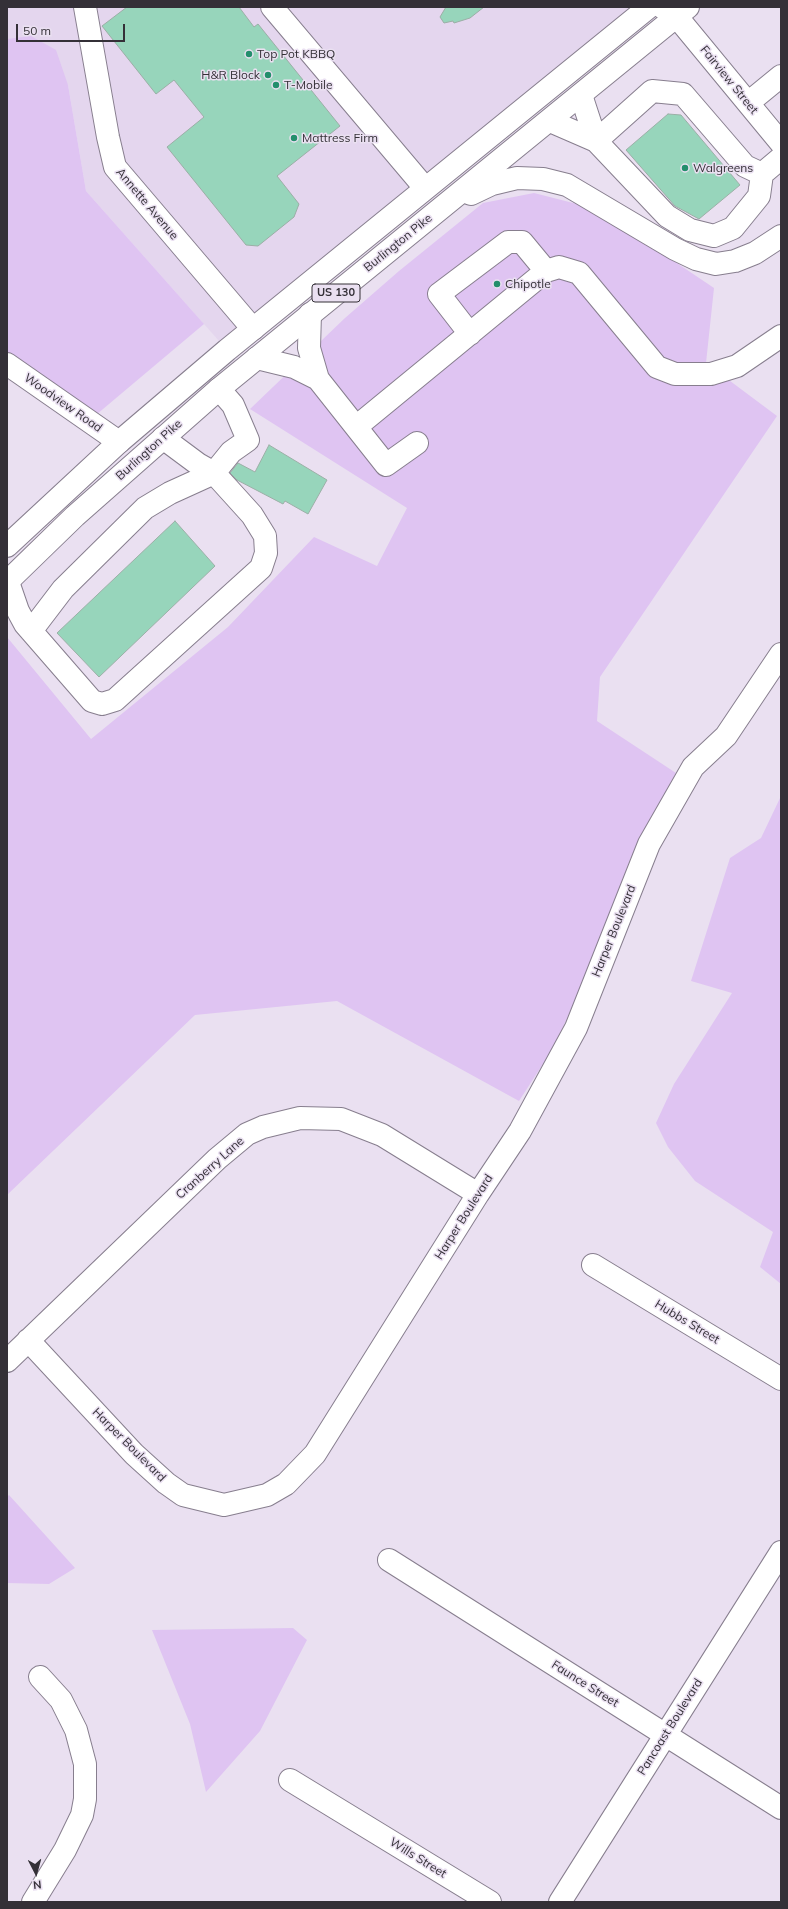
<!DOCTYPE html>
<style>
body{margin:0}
#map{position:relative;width:788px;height:1909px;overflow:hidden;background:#eae0f1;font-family:Mulish,sans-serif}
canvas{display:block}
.frame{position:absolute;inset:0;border:8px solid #343037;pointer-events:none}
.north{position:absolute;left:16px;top:1853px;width:40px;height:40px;-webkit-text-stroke:3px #eae0f1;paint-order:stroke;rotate:174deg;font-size:11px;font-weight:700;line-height:16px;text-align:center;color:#343037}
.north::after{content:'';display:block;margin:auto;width:14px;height:18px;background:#343037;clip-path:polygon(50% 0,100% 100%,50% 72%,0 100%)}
.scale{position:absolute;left:16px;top:24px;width:109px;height:18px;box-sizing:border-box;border:2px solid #343037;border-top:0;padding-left:5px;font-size:12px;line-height:14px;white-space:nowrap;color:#343037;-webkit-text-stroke:3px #eae0f1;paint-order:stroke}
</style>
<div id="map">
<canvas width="788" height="1909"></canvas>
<div class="frame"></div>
<div class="north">N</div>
<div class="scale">50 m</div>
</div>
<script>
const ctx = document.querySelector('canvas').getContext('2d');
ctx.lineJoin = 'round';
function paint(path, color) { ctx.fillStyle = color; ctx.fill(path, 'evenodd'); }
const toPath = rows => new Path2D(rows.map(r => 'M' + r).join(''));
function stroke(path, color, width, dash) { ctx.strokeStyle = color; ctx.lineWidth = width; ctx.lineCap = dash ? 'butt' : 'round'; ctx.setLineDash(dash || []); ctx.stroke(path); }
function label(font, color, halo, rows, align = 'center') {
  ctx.font = font + ' Mulish,sans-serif'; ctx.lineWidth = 3; ctx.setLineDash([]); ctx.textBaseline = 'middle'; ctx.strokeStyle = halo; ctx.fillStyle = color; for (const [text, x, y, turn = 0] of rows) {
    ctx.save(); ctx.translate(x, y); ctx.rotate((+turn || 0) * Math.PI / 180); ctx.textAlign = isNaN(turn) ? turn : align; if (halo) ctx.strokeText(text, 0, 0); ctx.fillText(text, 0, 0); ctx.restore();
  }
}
const built = toPath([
 [7,7,649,7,227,350,86,191,68,85,7,39]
]);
const green = toPath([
 [31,36,56,50,68,85,86,191,204,324,90,420,7,364,7,39],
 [534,193,581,205,644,241,714,288,706,363,777,416,600,677,597,721,676,773,631,857,598,949,554,1047,519,1101,337,1001,195,1015,7,1195,7,637,91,739,228,627,314,537,377,566,407,508,250,409,345,318,399,271,483,203],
 [781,796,781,1284,760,1267,773,1232,695,1181,668,1147,656,1123,674,1084,732,993,691,981,730,858,761,838],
 [9,1495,75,1568,49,1584,7,1583,7,1497],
 [293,1628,307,1640,260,1731,206,1792,190,1724,152,1630]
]);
const building = toPath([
 [127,7,239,7,254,27,258,24,340,126,277,176,299,204,294,217,258,246,246,245,167,147,204,117,174,80,156,94,102,26,127,7],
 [446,7,484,7,470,18,454,23,453,21,444,23,440,17,446,7],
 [668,114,681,115,740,185,699,219,675,206,626,150,668,114],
 [269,445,327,480,308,514,285,501,283,504,237,480,230,473,238,463,255,472,269,445],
 [175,521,215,566,99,677,57,633,175,521]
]);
const minor = toPath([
 [85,7,108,137,115,167,253,329],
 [272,7,425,188],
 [662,7,677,17,781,143],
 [581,95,596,141],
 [748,103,781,76],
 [550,121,596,141,667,216,690,230,714,236,733,228,759,196,762,174,781,158],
 [596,141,652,91,683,94,745,166,762,174],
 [470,334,439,294,508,242,522,242,546,271],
 [257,358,294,367,318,379,309,348,310,314],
 [7,364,119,442],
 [318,379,386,465,417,443],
 [356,427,546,271,559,267,579,273,657,367,675,374,711,374,737,366,781,336],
 [163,438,198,464,214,473,231,452,248,440,233,405,219,389],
 [8,582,18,611,25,624,92,701,102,704,115,700,261,568,266,553,265,536,252,515,214,473,170,493,145,508,63,589,31,631],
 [593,1265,781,1379],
 [28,1340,134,1454,166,1483,183,1495,224,1505,267,1495,286,1484,315,1454,478,1194,520,1131,576,1028,649,844,693,767,726,736,781,654],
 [7,1361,217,1159,247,1134,263,1127,300,1118,341,1119,382,1135,478,1194],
 [389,1560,781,1808],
 [290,1780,490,1902],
 [33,1902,65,1850,82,1815,85,1799,85,1764,76,1730,61,1700,40,1677],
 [560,1902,781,1552]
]);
const highway = toPath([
 [471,194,492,184,517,178,543,179,567,185,675,249,696,259,716,264,735,261,755,253,781,236],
 [7,546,119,442,227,350,649,7],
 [7,582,75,516,219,389,688,7]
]);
const markers = [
 [249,54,4,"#238e6c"],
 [268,75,4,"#238e6c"],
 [276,85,4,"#238e6c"],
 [294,138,4,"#238e6c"],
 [685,168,4,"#238e6c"],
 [497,284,4,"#238e6c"]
];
const shields = [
 [336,293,48]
];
const shieldNames = [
 ["US 130",336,293]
];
const poiNames = [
 ["Top Pot KBBQ",257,54],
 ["H&R Block",260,75,"right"],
 ["T-Mobile",284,85],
 ["Mattress Firm",302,138],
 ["Walgreens",693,168],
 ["Chipotle",505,284]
];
const streetNames = [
 ["Fairview Street",729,80,51],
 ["Annette Avenue",147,204,50],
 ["Burlington Pike",398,243,-39],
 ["Woodview Road",63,403,35],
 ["Burlington Pike",149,450,-42],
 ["Harper Boulevard",614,931,-68],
 ["Cranberry Lane",210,1168,-42],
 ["Harper Boulevard",464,1217,-58],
 ["Hubbs Street",687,1322,31],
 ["Harper Boulevard",129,1445,45],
 ["Faunce Street",585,1684,32],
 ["Pancoast Boulevard",670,1727,-58],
 ["Wills Street",418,1858,32]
];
paint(built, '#e4d6ee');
paint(green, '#dfc4f2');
paint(building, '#97d5bb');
stroke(building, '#9bafa6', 1);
stroke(minor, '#877e8e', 24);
stroke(highway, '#877e8e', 24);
stroke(minor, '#fff', 22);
stroke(highway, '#fff', 22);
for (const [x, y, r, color] of markers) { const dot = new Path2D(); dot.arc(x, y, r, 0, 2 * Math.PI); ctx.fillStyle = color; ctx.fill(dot); stroke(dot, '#eae0f1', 1.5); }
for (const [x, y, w] of shields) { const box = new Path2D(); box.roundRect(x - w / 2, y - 9, w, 18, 3); ctx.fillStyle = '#eae0f1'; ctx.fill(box); stroke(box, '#343037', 1); }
label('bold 11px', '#343037', null, shieldNames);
label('12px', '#343037', '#eae0f1', poiNames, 'left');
label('12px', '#343037', '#eae0f1', streetNames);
</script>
